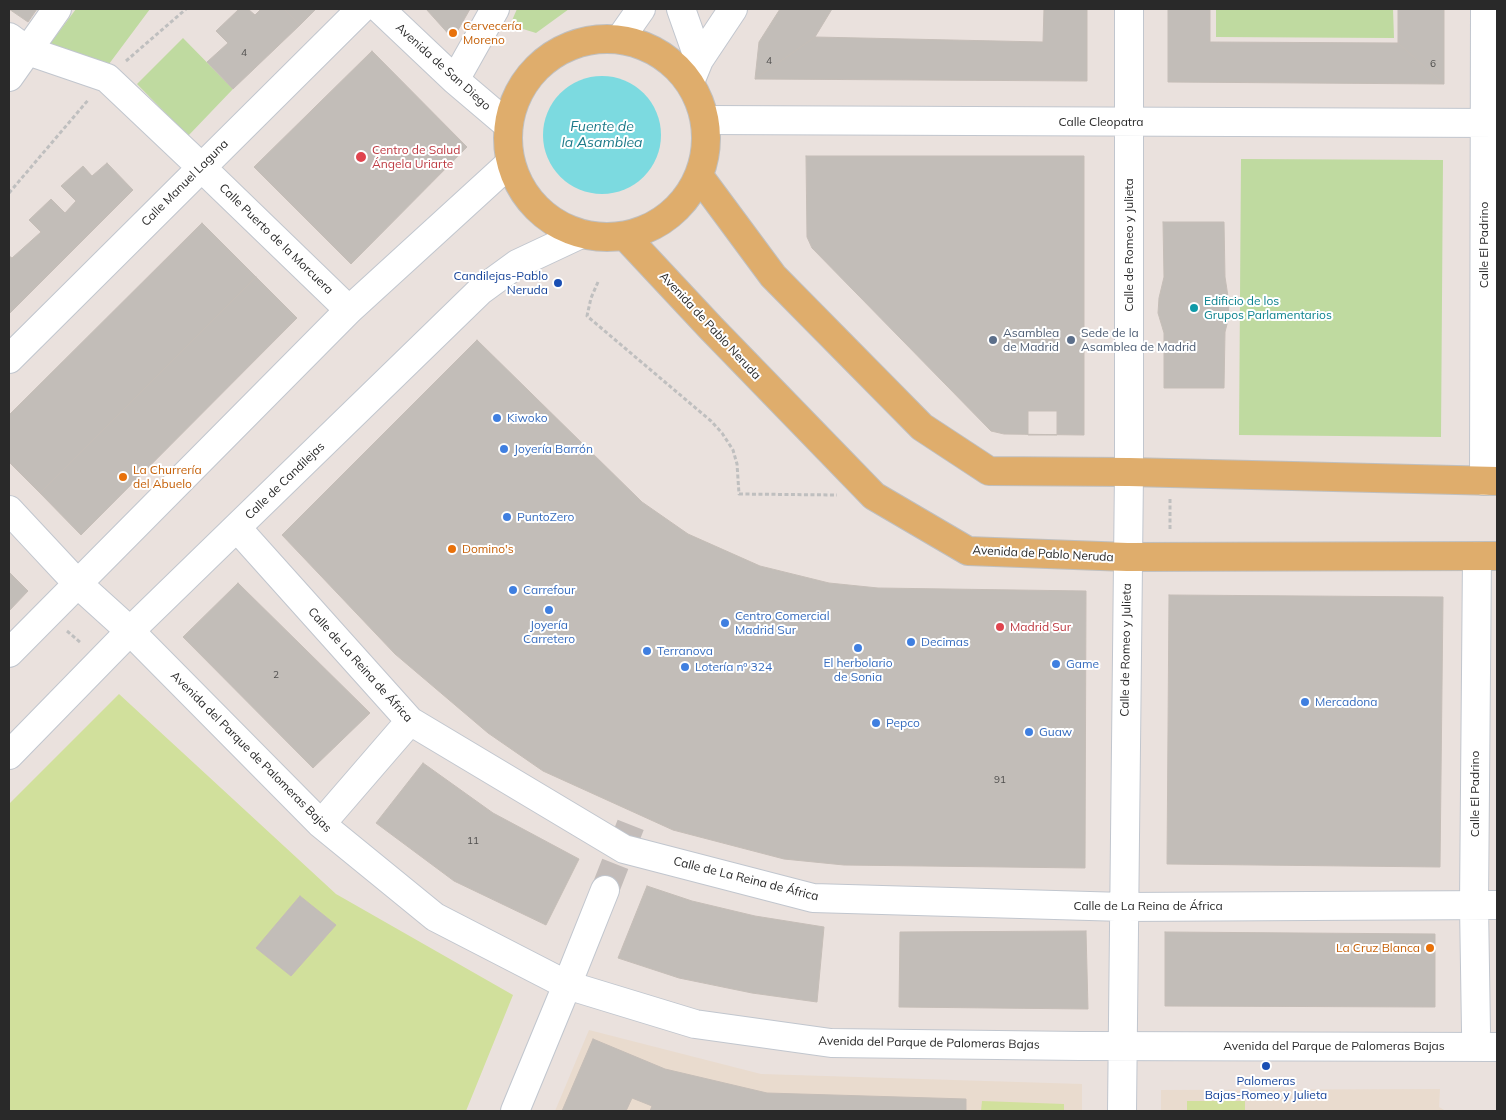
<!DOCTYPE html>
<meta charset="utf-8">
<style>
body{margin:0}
#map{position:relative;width:1506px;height:1120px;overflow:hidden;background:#eae1dd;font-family:Mulish,sans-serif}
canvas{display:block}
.frame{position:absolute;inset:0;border:10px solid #292929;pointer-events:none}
</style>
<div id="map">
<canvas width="1506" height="1120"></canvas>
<div class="frame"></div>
</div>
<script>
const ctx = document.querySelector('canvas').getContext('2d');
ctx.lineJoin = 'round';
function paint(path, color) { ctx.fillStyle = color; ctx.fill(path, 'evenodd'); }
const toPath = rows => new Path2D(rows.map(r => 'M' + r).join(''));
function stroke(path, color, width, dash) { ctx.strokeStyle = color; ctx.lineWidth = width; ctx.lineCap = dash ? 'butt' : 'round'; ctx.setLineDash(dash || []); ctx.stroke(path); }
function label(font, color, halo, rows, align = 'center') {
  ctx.font = font + ' Mulish,sans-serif'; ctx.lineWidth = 4; ctx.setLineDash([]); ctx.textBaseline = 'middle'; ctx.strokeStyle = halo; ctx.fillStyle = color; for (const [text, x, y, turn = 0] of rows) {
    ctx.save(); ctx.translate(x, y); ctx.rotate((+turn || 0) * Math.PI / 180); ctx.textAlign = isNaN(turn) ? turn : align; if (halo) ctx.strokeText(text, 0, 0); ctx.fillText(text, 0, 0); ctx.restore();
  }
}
const education = toPath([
 [589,1030,761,1074,1082,1084,1082,1111,555,1111],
 [1440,1089,1439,1107,1446,1111,1161,1111,1161,1090]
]);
const green = toPath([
 [76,9,150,9,109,64,49,45],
 [517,9,569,9,536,33,510,25],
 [1216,9,1393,9,1394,38,1216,37],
 [183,38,233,89,188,136,137,84],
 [1241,159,1443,160,1441,437,1239,435]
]);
const pitch = toPath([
 [119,694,336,894,513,995,466,1111,9,1111,9,804],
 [982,1101,1064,1104,1064,1111,981,1111],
 [1187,1101,1245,1101,1245,1111,1187,1111]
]);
const water = toPath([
 '543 135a59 59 0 1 1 118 0a59 59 0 1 1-118 0Z'
]);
const building = toPath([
 [9,9,37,9,28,22,9,9],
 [239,9,248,9,255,15,261,9,284,9,300,25,233,89,207,62,228,43,216,31,239,9],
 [284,9,316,9,300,25,284,9],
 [426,9,470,9,453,39,426,9],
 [780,9,832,9,815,37,755,79,759,42,780,9],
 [1044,9,1087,9,1087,81,755,79,815,37,1043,42,1044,9],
 [1168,9,1210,9,1210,42,1398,43,1444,84,1168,82,1168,9],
 [1398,9,1444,9,1444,84,1398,43,1398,9],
 [372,51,467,147,351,264,254,167,372,51],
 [806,156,1084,156,1084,435,1004,434,991,431,812,248,807,237,806,156],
 [107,163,133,190,9,314,9,256,12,258,41,232,29,220,51,199,65,213,76,201,61,186,83,166,92,176,107,163],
 [1163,222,1224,222,1225,277,1229,303,1228,320,1225,332,1224,388,1164,388,1164,333,1158,313,1159,298,1164,277,1163,222],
 [202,223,256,277,40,493,9,462,9,415,202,223],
 [256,277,297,318,81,535,40,493,256,277],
 [477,340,642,502,688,534,760,566,829,583,878,588,1086,591,1085,868,844,865,784,859,673,830,543,771,488,733,395,654,282,535,477,340],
 [1028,411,1057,411,1057,435,1028,435,1028,411],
 [9,572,28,591,9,611,9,572],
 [238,583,370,713,313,768,183,637,238,583],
 [1169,595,1443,597,1440,867,1167,864,1169,595],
 [423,763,493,813,579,859,546,925,454,881,376,823,423,763],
 [647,886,692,901,755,916,824,927,817,1002,752,993,679,978,618,958,647,886],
 [300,896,336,925,291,976,256,948,300,896],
 [1086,931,1088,1009,899,1007,900,932,1086,931],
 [1165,932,1435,934,1435,1007,1165,1006,1165,932],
 [593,1039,665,1069,767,1093,966,1099,966,1111,650,1111,652,1106,632,1098,626,1111,562,1111,593,1039]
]);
const minorTunnel = toPath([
 [605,890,635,814]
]);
const path = toPath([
 [126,61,186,9],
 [9,193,89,99],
 [598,282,591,298,587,316,711,421,722,433,733,450,737,464,739,494,837,495],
 [1170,499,1170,530],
 [67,631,81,643]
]);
const minor = toPath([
 [380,9,455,80,508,125],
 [681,9,699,60,690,82],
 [9,37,28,51,107,78,201,167,349,310],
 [620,39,641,9],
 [699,60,733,9],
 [9,77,57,9],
 [455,80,495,9],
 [705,120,1497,123],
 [9,359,361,9],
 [1484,481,1485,9],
 [9,510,78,584,130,631,321,824,435,917,567,985,695,1024,831,1043,1080,1046,1497,1047],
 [237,528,410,721,624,849,813,898,1124,907,1497,905],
 [9,653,349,310,510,163],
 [9,755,130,631,480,291,517,264,581,234],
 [321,824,410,721],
 [1476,1031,1474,905,1477,556],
 [515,1111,567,985,605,890],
 [1122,1111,1129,472,1129,9]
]);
const major = toPath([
 '508 138a99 99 0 1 1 198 0a99 99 0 1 1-198 0Z',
 [699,176,773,276,922,427,989,471,1129,472,1497,481],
 [625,236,711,328,874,496,968,551,1127,557,1497,556]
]);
const markers = [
 [453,33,5,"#e8710a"],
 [361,157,6,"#e0444e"],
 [558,283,5,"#1a4fb4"],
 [1194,308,5,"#0f9aa8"],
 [993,340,5,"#5c6f8a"],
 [1071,340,5,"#5c6f8a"],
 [497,418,5,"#3f7fe0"],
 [504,449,5,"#3f7fe0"],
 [123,477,5,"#e8710a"],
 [507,517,5,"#3f7fe0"],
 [452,549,5,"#e8710a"],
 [513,590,5,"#3f7fe0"],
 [549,610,5,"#3f7fe0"],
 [725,623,5,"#3f7fe0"],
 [1000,627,5,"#e0444e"],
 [911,642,5,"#3f7fe0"],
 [858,648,5,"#3f7fe0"],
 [647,651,5,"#3f7fe0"],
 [1056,664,5,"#3f7fe0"],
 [685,667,5,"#3f7fe0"],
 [1305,702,5,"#3f7fe0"],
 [876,723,5,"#3f7fe0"],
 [1029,732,5,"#3f7fe0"],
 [1430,948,5,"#e8710a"],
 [1266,1066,5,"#1a4fb4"]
];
const numberNames = [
 ["4",244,53],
 ["4",769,61],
 ["6",1433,64],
 ["2",276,675],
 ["91",1000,780],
 ["11",473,841]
];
const foodNames = [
 ["Cervecería",463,26],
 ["Moreno",463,40],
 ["La Churrería",133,470],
 ["del Abuelo",133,484],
 ["Domino's",462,549],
 ["La Cruz Blanca",1420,948,"right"]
];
const streetNames = [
 ["Avenida de San Diego",443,67,42],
 ["Calle Cleopatra",1101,122],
 ["Calle Manuel Laguna",185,183,-45],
 ["Calle Puerto de la Morcuera",276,239,44],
 ["Calle de Romeo y Julieta",1129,245,-90],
 ["Calle El Padrino",1484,245,-90],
 ["Avenida de Pablo Neruda",710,326,47],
 ["Calle de Candilejas",285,481,-44],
 ["Avenida de Pablo Neruda",1043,554,3],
 ["Calle de Romeo y Julieta",1126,650,-89],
 ["Calle de La Reina de África",360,665,48],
 ["Avenida del Parque de Palomeras Bajas",251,752,45],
 ["Calle El Padrino",1475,794,-90],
 ["Calle de La Reina de África",746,879,14],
 ["Calle de La Reina de África",1148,906],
 ["Avenida del Parque de Palomeras Bajas",929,1043,1],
 ["Avenida del Parque de Palomeras Bajas",1334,1046]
];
const healthNames = [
 ["Centro de Salud",372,150],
 ["Ángela Uriarte",372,164],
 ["Madrid Sur",1010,627]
];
const transitNames = [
 ["Candilejas-Pablo",548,276],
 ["Neruda",548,290],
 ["Palomeras",1266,1081,"center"],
 ["Bajas-Romeo y Julieta",1266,1095,"center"]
];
const cultureNames = [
 ["Edificio de los",1204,301],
 ["Grupos Parlamentarios",1204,315]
];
const serviceNames = [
 ["Asamblea",1003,333],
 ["de Madrid",1003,347],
 ["Sede de la",1081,333],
 ["Asamblea de Madrid",1081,347]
];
const shopNames = [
 ["Kiwoko",507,418],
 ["Joyería Barrón",514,449],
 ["PuntoZero",517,517],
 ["Carrefour",523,590],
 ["Centro Comercial",735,616],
 ["Madrid Sur",735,630],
 ["Joyería",549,625,"center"],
 ["Carretero",549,639,"center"],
 ["Decimas",921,642],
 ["Terranova",657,651],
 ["El herbolario",858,663,"center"],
 ["de Sonia",858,677,"center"],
 ["Game",1066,664],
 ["Lotería nº 324",695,667],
 ["Mercadona",1315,702],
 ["Pepco",886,723],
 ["Guaw",1039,732]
];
const waterNames = [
 ["Fuente de",602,127],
 ["la Asamblea",602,143]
];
paint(education, '#e9dbce');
paint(green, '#bfdaa0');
paint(pitch, '#d1e09c');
paint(water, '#7cdae0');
paint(building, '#c2bdb8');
stroke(building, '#c5bdb7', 1);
stroke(minorTunnel, '#c3bcb9', 28, [28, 14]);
stroke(minor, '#c1c6ce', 30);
stroke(major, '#bfbfbf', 30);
stroke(path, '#bfbfbf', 3, [4, 2.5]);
stroke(minor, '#fff', 28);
stroke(major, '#dfad6c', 28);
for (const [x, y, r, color] of markers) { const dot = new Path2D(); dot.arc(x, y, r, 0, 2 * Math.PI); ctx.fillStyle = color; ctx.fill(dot); stroke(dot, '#fff', 2); }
label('10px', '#4f4e4d', null, numberNames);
label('12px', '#c56008', '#fff', foodNames, 'left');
label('12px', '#292929', '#fff', streetNames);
label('12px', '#be3a42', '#fff', healthNames, 'left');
label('12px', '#164399', '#fff', transitNames, 'right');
label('12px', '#0d838f', '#fff', cultureNames, 'left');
label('12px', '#4e5e75', '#fff', serviceNames, 'left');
label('12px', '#366cbe', '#fff', shopNames, 'left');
label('italic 14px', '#1d7a89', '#fff', waterNames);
</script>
